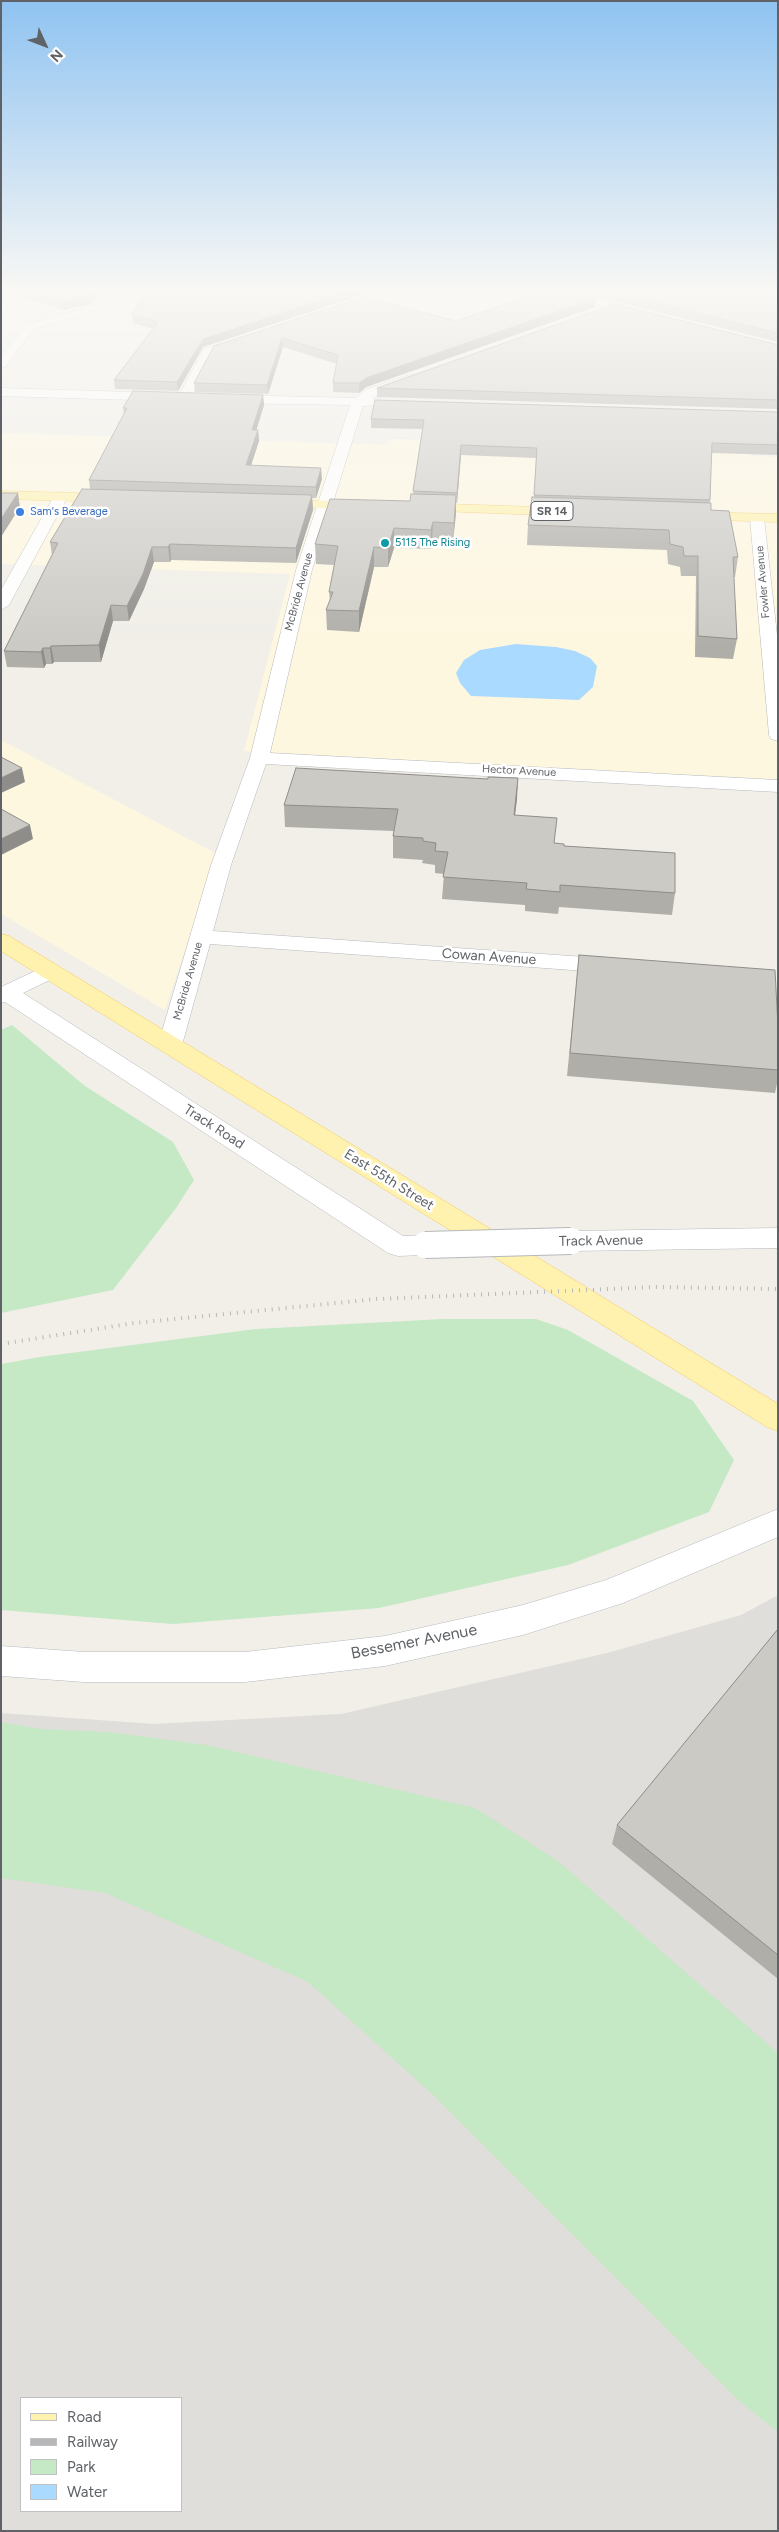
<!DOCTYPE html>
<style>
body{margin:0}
#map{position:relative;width:779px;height:2532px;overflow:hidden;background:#f1efe8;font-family:Figtree,sans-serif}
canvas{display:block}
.frame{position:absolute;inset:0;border:2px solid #5f6368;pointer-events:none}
.legend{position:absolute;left:20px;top:2397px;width:162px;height:115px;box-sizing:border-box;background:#fff;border:1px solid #bfc1c3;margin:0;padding:6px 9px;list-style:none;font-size:15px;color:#5f6368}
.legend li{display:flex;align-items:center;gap:10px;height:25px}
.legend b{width:25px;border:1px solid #bfc1c3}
.north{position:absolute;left:20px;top:20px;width:50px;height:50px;-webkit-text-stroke:4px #fff;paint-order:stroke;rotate:133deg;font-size:14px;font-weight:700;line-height:20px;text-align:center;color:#5f6368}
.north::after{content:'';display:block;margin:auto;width:18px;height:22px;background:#5f6368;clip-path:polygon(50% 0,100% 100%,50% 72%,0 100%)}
</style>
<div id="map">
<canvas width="779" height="2532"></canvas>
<div class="frame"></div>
<ul class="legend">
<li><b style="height:6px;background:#fff2af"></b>Road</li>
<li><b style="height:6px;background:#b6b7b8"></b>Railway</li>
<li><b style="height:14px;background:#c5e8c5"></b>Park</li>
<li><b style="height:14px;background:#aadaff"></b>Water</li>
</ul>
<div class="north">N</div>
</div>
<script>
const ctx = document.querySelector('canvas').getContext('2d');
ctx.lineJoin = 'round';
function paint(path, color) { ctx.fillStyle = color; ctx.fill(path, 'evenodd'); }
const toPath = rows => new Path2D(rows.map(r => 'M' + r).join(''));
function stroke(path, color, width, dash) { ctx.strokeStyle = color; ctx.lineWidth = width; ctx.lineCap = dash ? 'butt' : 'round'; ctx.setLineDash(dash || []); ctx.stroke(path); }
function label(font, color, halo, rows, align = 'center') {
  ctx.font = font + ' Figtree,sans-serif'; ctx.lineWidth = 5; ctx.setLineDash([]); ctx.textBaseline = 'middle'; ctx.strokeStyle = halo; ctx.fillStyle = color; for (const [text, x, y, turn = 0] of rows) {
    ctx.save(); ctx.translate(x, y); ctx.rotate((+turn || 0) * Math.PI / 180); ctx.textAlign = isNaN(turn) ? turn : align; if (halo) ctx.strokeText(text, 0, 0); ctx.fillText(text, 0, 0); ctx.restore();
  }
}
const commercial = toPath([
 [1,433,388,445,390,439,749,452,750,456,778,457,778,788,244,751,290,574,1,564],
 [1,740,217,854,165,1010,1,914]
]);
const industrial = toPath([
 [778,1595,778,2531,1,2531,1,1713,154,1724,341,1714,607,1653,741,1615],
 [21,2398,181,2398,181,2511,21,2511]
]);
const green = toPath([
 [12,1025,85,1086,173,1142,194,1180,176,1208,113,1290,1,1313,1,1030],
 [443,1319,536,1319,568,1330,693,1401,734,1460,709,1512,568,1565,379,1608,173,1624,1,1610,1,1364,40,1357,256,1329],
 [1,1722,40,1729,108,1732,207,1745,475,1808,558,1861,778,2053,778,2432,739,2401,432,2094,308,1982,105,1893,1,1878]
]);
const water = toPath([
 [516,644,556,647,575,651,590,658,597,666,593,687,579,700,471,696,460,683,456,673,464,660,480,650]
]);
const street = toPath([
 [141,291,159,291,34,329,5,367,1,368,1,356,26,325,141,291],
 [388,291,405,291,341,313,333,313,331,311,388,291],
 [546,291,565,291,649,313,651,315,645,318,546,291],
 [246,336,250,337,250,343,213,354,189,400,179,400,178,397,204,349,246,336],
 [413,374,419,378,417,381,372,398,381,399,382,402,381,405,363,406,312,570,270,753,778,780,778,792,266,764,231,865,213,931,614,959,622,961,625,966,622,971,614,973,210,944,182,1045,178,1050,170,1052,162,1050,158,1045,211,865,250,758,296,570,350,405,227,403,221,399,227,395,356,398,367,389,413,374],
 [1,388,167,393,173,397,167,401,1,396,1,388],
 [61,492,68,496,9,605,1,610,1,590,54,496,61,492],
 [757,514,764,518,778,644,778,741,771,739,769,735,750,518,757,514],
 [50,964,58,966,61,971,58,976,23,993,403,1236,425,1235,435,1238,439,1245,435,1252,425,1255,398,1256,388,1253,5,1002,1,1003,1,987,50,964],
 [778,1228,778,1248,571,1251,561,1248,557,1241,561,1234,571,1231,778,1228]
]);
const secondary = toPath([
 [778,1509,778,1537,623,1603,523,1635,385,1666,245,1682,84,1682,1,1676,1,1646,84,1652,245,1652,385,1636,523,1605,606,1580,778,1509]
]);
const primary = toPath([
 [1,491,115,494,122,498,115,502,1,499,1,491],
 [275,499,365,502,372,506,365,510,270,506,268,503,275,499],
 [418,503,567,508,574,512,567,516,413,510,411,507,413,504,418,503],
 [692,512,778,514,778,522,687,519,685,516,687,513,692,512],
 [1,934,9,936,778,1404,778,1431,767,1427,1,951,1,934]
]);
const rail = toPath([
 [1,1344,134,1323,377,1299,655,1287,778,1289]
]);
const streetBridge = toPath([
 [425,1245,571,1241]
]);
const wall = toPath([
 [4,291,101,291,91,304,63,310],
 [145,291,203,347,178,391,115,389,114,380,153,329,133,323,132,314],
 [573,291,778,291,778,342],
 [364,297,455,321,595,307,366,387,359,393,333,392,333,383,337,364,283,347,268,394,195,392,194,383,214,346],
 [778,345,778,409,377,397,377,388],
 [263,395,264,405,256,430,258,430,259,441,251,466,322,479,316,498,312,498,313,510,296,563,171,560,170,562,154,562,144,589,129,621,113,621,101,662,54,662,52,664,46,664,44,668,7,667,4,651,52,555,50,542,90,489,89,480,124,415,123,408],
 [778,412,778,455,711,453,710,503,711,510,738,557,735,577,734,577,737,639,733,659,695,657,696,576,681,576,680,567,668,564,667,550,527,545,528,525,534,497,536,458,461,455,457,503,456,503,453,542,432,541,431,549,394,548,388,567,374,567,359,632,327,630,326,610,330,601,329,592,334,565,316,564,315,544,410,501,413,494,423,429,371,428,371,419],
 [518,778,515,815,554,843,564,846,675,893,672,915,559,907,558,914,525,911,525,905,442,899,444,874,435,873,435,865,422,863,423,860,393,858,393,836,394,831,285,827,284,805,488,779],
 [579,955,778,1027,778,1079,775,1093,567,1076],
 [778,1629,778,1979,612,1844,617,1825]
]);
const shadedWall = toPath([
 [93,291,101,291,91,304,63,310,62,301],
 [349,291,374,291,203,347,178,391,177,382,203,339],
 [596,298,595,307,366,387,359,393,359,383,366,378],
 [282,338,283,347,268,394,267,385],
 [263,395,264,405,253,441,252,430],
 [258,430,259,441,247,477,246,465],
 [461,445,461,455,457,503,457,493],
 [321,468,322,479,316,498,316,487],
 [18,493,20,507,1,537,1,519],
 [312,495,313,510,296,563,296,548],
 [456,495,456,514,453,542,454,523],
 [433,522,432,541,431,549,431,530],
 [394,528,394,548,388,567,388,548],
 [170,544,171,560,170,562,168,547],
 [152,547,154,562,144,589,129,621,127,606],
 [374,547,374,567,359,632,359,611],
 [111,605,113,621,101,662,99,645],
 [51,646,54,662,52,664,50,648],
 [43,648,46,664,44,668,41,652],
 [22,768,25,782,1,793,1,778],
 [518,778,517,800,512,837,514,815],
 [30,825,33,839,1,855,1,839]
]);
const building = toPath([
 [30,291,93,291,90,295,62,301,30,291],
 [145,291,349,291,203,339,177,382,114,380,158,322,132,314,145,291],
 [544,291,571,291,596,298,366,378,359,383,333,383,338,355,282,338,267,385,194,383,214,346,364,297,455,321,544,291],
 [607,291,778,291,778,333,607,291],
 [615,304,778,345,778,400,377,388,615,304],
 [133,391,263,395,252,430,258,430,246,465,321,468,316,487,89,480,127,408,123,408,133,391],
 [375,400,778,412,778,445,712,443,710,500,534,495,537,448,461,445,457,493,413,491,424,420,371,419,375,400],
 [82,489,312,495,296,548,170,544,168,547,152,547,143,574,127,606,111,605,99,645,51,646,50,648,43,648,41,652,4,651,58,543,50,542,82,489],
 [1,493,18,493,1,519,1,493],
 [411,494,456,495,454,523,433,522,431,530,394,528,388,548,374,547,359,611,326,610,333,592,329,592,338,546,315,544,330,499,410,501,411,494],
 [532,497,711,503,711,510,729,511,738,557,733,557,737,639,698,636,698,556,684,556,683,547,670,544,669,530,528,525,532,497],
 [1,757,22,768,1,778,1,757],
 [296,768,488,779,488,777,518,778,514,815,557,818,554,843,564,844,564,846,675,853,675,893,560,885,560,892,526,889,527,883,443,877,448,852,435,851,436,843,423,841,423,838,393,836,398,809,284,805,296,768],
 [1,809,30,825,1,839,1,809],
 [579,955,775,970,778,1027,778,1070,570,1053,579,955],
 [778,1629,778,1955,617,1825,778,1629]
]);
const markers = [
 [20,512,5,"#3f7fe0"],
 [385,543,5,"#0f9aa8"]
];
const farShopnames = [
 ["Sam's Beverage",30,512]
];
const farCulturenames = [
 ["5115 The Rising",395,543]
];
const farStreetnames = [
 ["Fowler Avenue",763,582,-95],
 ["McBride Avenue",299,592,-75],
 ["Hector Avenue",519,771,3],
 ["McBride Avenue",188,981,-74]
];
const shields = [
 [552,511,42]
];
const shieldNames = [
 ["SR 14",552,511]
];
const streetNames = [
 ["Cowan Avenue",489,957,4],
 ["Track Road",214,1127,33],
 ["East 55th Street",389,1180,32],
 ["Track Avenue",601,1241,-1]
];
const nearStreetnames = [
 ["Bessemer Avenue",414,1642,-11]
];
paint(commercial, '#fef7e0');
paint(industrial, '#e0deda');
paint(green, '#c5e8c5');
paint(water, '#aadaff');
stroke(street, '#b5b8bc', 1);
stroke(secondary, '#b6babf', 1);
stroke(primary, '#f2c960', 1);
paint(street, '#fff');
paint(secondary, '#fff');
paint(primary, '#fff2af');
stroke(rail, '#b6b7b8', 4, [1, 6]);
stroke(streetBridge, '#b5b8bc', 28, []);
stroke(streetBridge, '#fff', 26);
paint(wall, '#afaea9');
paint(shadedWall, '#8f8d8a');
paint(building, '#cccac5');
stroke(building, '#8f8d8a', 1);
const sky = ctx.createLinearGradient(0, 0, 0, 646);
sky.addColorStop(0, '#8fc3f1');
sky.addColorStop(0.45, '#f9f8f5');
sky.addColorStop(1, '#f9f8f500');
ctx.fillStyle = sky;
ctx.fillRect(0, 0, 779, 646);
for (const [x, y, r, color] of markers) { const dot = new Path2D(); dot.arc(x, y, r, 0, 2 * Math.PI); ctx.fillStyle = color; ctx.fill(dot); stroke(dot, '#fff', 2); }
label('11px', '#366cbe', '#fff', farShopnames, 'left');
label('11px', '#0d838f', '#fff', farCulturenames, 'left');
label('11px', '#5f6368', '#fff', farStreetnames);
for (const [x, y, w] of shields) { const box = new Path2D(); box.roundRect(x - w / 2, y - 9.5, w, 19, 4); ctx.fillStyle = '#fff'; ctx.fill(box); stroke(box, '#5f6368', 1); }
label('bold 12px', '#5f6368', null, shieldNames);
label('14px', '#5f6368', '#fff', streetNames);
label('16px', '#5f6368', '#fff', nearStreetnames);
</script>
